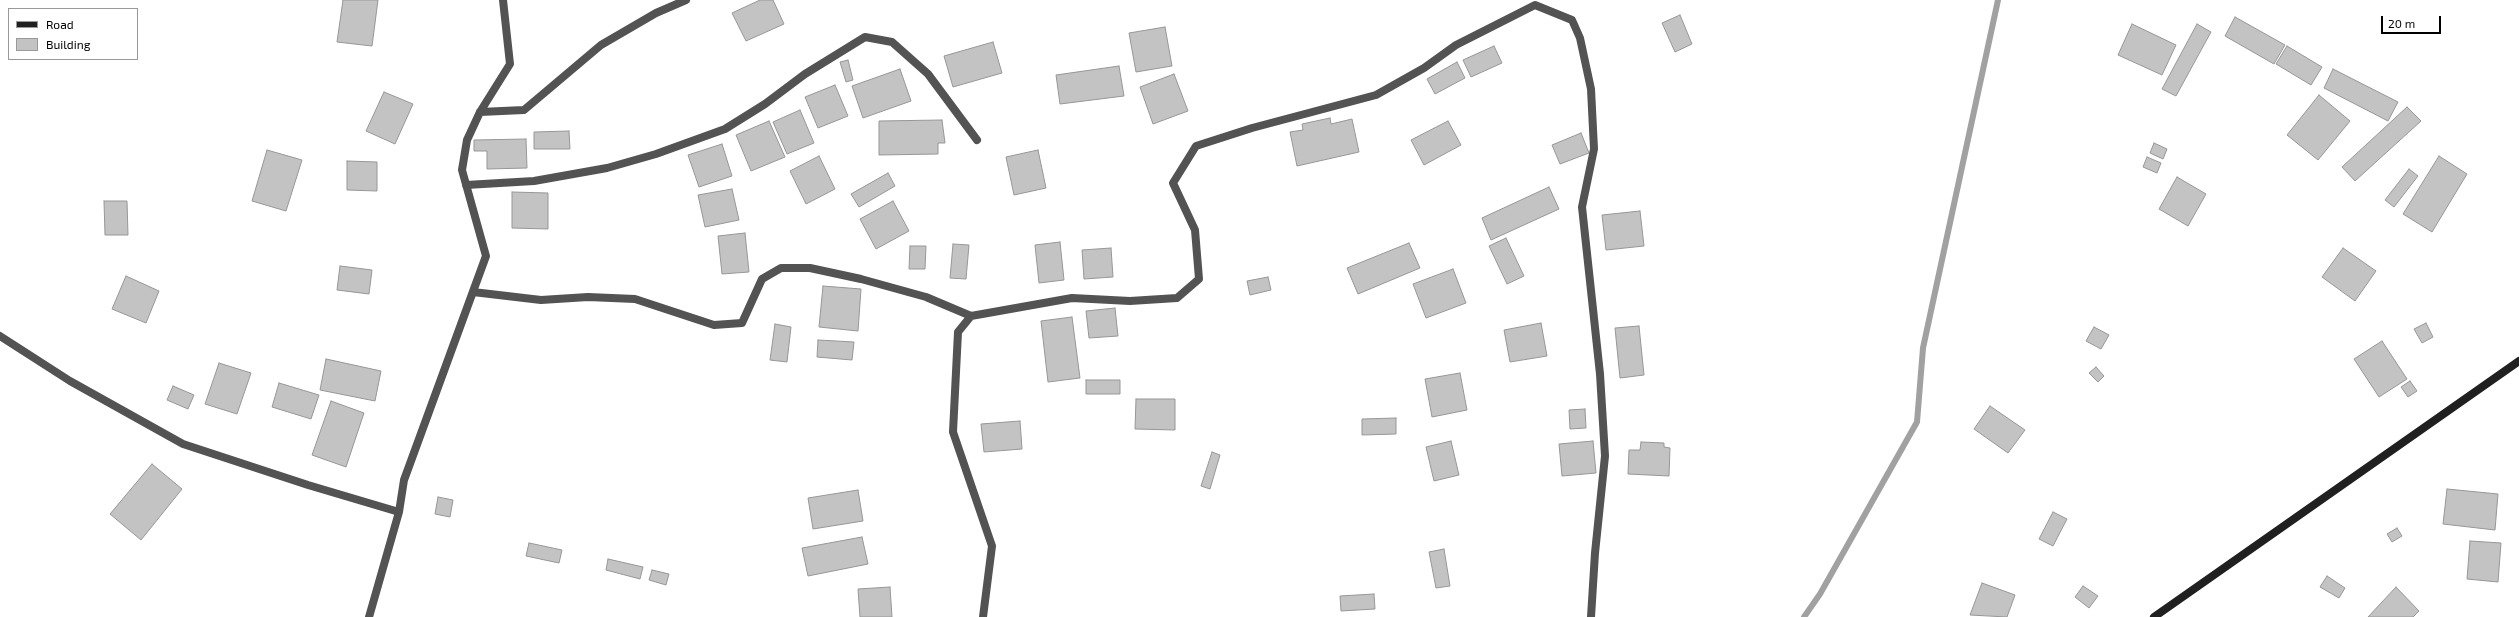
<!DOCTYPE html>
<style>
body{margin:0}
#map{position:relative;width:2519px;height:617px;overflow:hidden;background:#fff;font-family:"Exo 2",sans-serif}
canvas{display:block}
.legend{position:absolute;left:8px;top:8px;width:130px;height:52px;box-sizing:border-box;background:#fff;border:1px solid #999;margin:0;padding:5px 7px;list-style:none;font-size:12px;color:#000}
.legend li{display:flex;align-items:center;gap:8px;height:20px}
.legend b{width:20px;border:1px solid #999}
.scale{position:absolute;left:2381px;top:16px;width:60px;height:18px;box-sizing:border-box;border:2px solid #000;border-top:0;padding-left:5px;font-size:12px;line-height:14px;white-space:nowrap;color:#000;-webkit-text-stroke:3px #fff;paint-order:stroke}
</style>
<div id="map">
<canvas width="2519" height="617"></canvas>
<ul class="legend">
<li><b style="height:5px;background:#202020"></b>Road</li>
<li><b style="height:11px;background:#c3c3c3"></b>Building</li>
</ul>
<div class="scale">20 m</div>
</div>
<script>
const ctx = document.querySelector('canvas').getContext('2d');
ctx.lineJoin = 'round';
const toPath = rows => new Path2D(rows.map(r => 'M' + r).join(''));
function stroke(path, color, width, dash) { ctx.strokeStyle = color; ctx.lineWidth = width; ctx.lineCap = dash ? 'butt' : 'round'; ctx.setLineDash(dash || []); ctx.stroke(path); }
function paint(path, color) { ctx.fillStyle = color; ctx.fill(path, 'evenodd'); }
const stream = toPath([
 [1804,617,1820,594,1917,422,1923,348,1998,0]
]);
const building = toPath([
 [343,0,378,0,372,46,337,42,343,0],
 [760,0,773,0,784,24,746,41,732,13,760,0],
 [1680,15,1692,44,1675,52,1662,23,1680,15],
 [2235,17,2285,45,2274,64,2225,36,2235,17],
 [2132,24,2176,45,2162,75,2118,55,2132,24],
 [2197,24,2211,32,2176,96,2162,89,2197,24],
 [1165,27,1172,66,1136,72,1129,33,1165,27],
 [993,42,1002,73,953,87,944,56,993,42],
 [1494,46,1502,63,1471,77,1463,60,1494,46],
 [2287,46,2322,67,2311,85,2276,64,2287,46],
 [848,60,853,80,846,82,840,62,848,60],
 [1457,62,1465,78,1435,94,1427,79,1457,62],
 [1119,66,1124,96,1060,104,1056,75,1119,66],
 [900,69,911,101,863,118,852,86,900,69],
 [2333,69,2398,102,2388,121,2324,88,2333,69],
 [1174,74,1188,111,1153,124,1140,87,1174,74],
 [835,85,848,116,818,128,805,97,835,85],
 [384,92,413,104,395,144,366,131,384,92],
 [2319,95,2350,121,2318,160,2287,135,2319,95],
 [2407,107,2421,121,2355,181,2342,167,2407,107],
 [800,110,814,143,787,154,773,122,800,110],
 [1330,118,1331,124,1352,119,1359,152,1297,166,1290,132,1303,130,1302,124,1330,118],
 [942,120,945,143,938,143,938,154,879,155,879,121,942,120],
 [769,121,785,157,751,171,736,135,769,121],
 [1448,121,1461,145,1424,165,1411,140,1448,121],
 [569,131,570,149,534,149,534,132,569,131],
 [1581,133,1589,153,1560,164,1552,145,1581,133],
 [526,139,527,168,487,169,487,151,474,151,474,140,526,139],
 [2154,143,2167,149,2163,159,2150,153,2154,143],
 [722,144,732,176,699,187,688,155,722,144],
 [267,150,302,160,286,211,252,201,267,150],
 [1038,150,1046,188,1014,195,1006,157,1038,150],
 [819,156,835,189,806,204,790,171,819,156],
 [2439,156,2467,174,2432,232,2403,214,2439,156],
 [2147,157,2161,163,2157,173,2143,167,2147,157],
 [347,161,377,162,377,191,347,190,347,161],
 [2409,169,2418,176,2394,207,2385,200,2409,169],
 [888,173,895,186,859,207,851,194,888,173],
 [2177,177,2206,194,2188,226,2159,209,2177,177],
 [1549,187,1559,209,1491,240,1482,218,1549,187],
 [732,189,739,220,705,227,698,195,732,189],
 [512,192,548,193,548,229,512,228,512,192],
 [104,201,127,201,128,235,105,235,104,201],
 [893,201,909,231,876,249,860,219,893,201],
 [1640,211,1644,246,1606,250,1602,215,1640,211],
 [745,233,749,272,722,274,718,236,745,233],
 [1506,238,1524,276,1507,284,1489,246,1506,238],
 [1060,242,1064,280,1039,283,1035,245,1060,242],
 [1409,243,1420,268,1358,294,1347,268,1409,243],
 [953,244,969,245,966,279,950,278,953,244],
 [910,246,926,246,925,269,909,269,910,246],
 [1111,248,1113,277,1084,279,1082,250,1111,248],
 [2343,248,2376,271,2355,301,2322,277,2343,248],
 [340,266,372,270,369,294,337,290,340,266],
 [1453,269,1466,303,1426,318,1413,284,1453,269],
 [126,276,159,291,146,323,112,309,126,276],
 [1268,277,1271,290,1250,295,1247,281,1268,277],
 [823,286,861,289,858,331,819,327,823,286],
 [1115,308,1118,336,1089,338,1086,311,1115,308],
 [1072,317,1080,378,1048,382,1041,321,1072,317],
 [1541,323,1547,356,1510,362,1504,330,1541,323],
 [2426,323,2433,337,2422,343,2414,329,2426,323],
 [775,324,791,327,787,362,770,360,775,324],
 [1639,326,1644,375,1620,378,1615,328,1639,326],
 [2094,327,2109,335,2101,349,2086,341,2094,327],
 [818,340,854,342,852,360,817,357,818,340],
 [2382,341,2407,379,2379,397,2354,359,2382,341],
 [326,359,381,371,375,401,320,390,326,359],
 [219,363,251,373,237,414,205,404,219,363],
 [2096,367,2104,376,2098,382,2089,373,2096,367],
 [1460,373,1467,410,1432,417,1425,379,1460,373],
 [1086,380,1120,380,1120,394,1086,394,1086,380],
 [2410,381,2417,391,2408,397,2401,387,2410,381],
 [279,383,319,395,311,419,272,407,279,383],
 [173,386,194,395,188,409,167,400,173,386],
 [1136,399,1175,399,1175,430,1135,429,1136,399],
 [331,401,364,413,346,467,312,455,331,401],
 [1990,406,2025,430,2008,453,1974,429,1990,406],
 [1585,409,1586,428,1570,429,1569,410,1585,409],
 [1396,418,1396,434,1362,435,1362,419,1396,418],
 [1020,421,1022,449,984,452,981,424,1020,421],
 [1451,441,1459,475,1434,481,1426,447,1451,441],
 [1593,441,1596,473,1562,476,1559,444,1593,441],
 [1641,442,1664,443,1664,447,1670,448,1669,476,1628,474,1629,450,1640,450,1641,442],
 [1212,452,1220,455,1210,489,1201,486,1212,452],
 [152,464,182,489,141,540,110,514,152,464],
 [2447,489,2498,494,2495,530,2443,524,2447,489],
 [858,490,863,521,813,529,808,498,858,490],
 [438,497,453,500,450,517,435,514,438,497],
 [2053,512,2067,519,2053,546,2039,539,2053,512],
 [2397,528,2402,536,2392,542,2387,534,2397,528],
 [862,537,868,564,808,576,802,548,862,537],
 [2470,541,2501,543,2498,582,2467,579,2470,541],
 [529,543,562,550,559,563,526,556,529,543],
 [1444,549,1450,586,1436,588,1429,552,1444,549],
 [608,559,643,567,640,579,606,570,608,559],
 [652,570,669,574,666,585,649,580,652,570],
 [2327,576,2345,588,2339,598,2320,587,2327,576],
 [1982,583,2015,595,2007,617,1970,615,1982,583],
 [2083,586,2098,596,2089,608,2075,597,2083,586],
 [890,587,892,617,860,617,858,589,890,587],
 [2396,587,2419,611,2413,617,2368,617,2396,587],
 [1374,594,1375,609,1341,611,1340,596,1374,594]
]);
const minor = toPath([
 [480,112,524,110,601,45,656,13,686,0],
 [466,185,534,181,607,168,656,154,725,129,765,104,805,74,865,37,892,42,928,74,977,140],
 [473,292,541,300,588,297,635,299,714,325,742,323,762,279,781,268,810,268,861,279,926,297,971,316],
 [0,336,70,381,183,444,308,485,399,512],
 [369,617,399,512,404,480,486,256,462,170,467,140,480,112,510,64,503,0],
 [983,617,992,546,953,432,958,332,971,316,1072,298,1130,301,1177,298,1199,279,1195,230,1173,183,1196,146,1252,128,1376,95,1424,68,1456,45,1535,5,1572,20,1580,38,1591,89,1594,149,1582,207,1600,374,1605,456,1595,553,1591,617]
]);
const secondary = toPath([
 [2154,617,2519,361]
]);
stroke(stream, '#a1a1a1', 6);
paint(building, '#c3c3c3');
stroke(building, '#979797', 1);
stroke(minor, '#535353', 8);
stroke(secondary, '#202020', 8);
</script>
